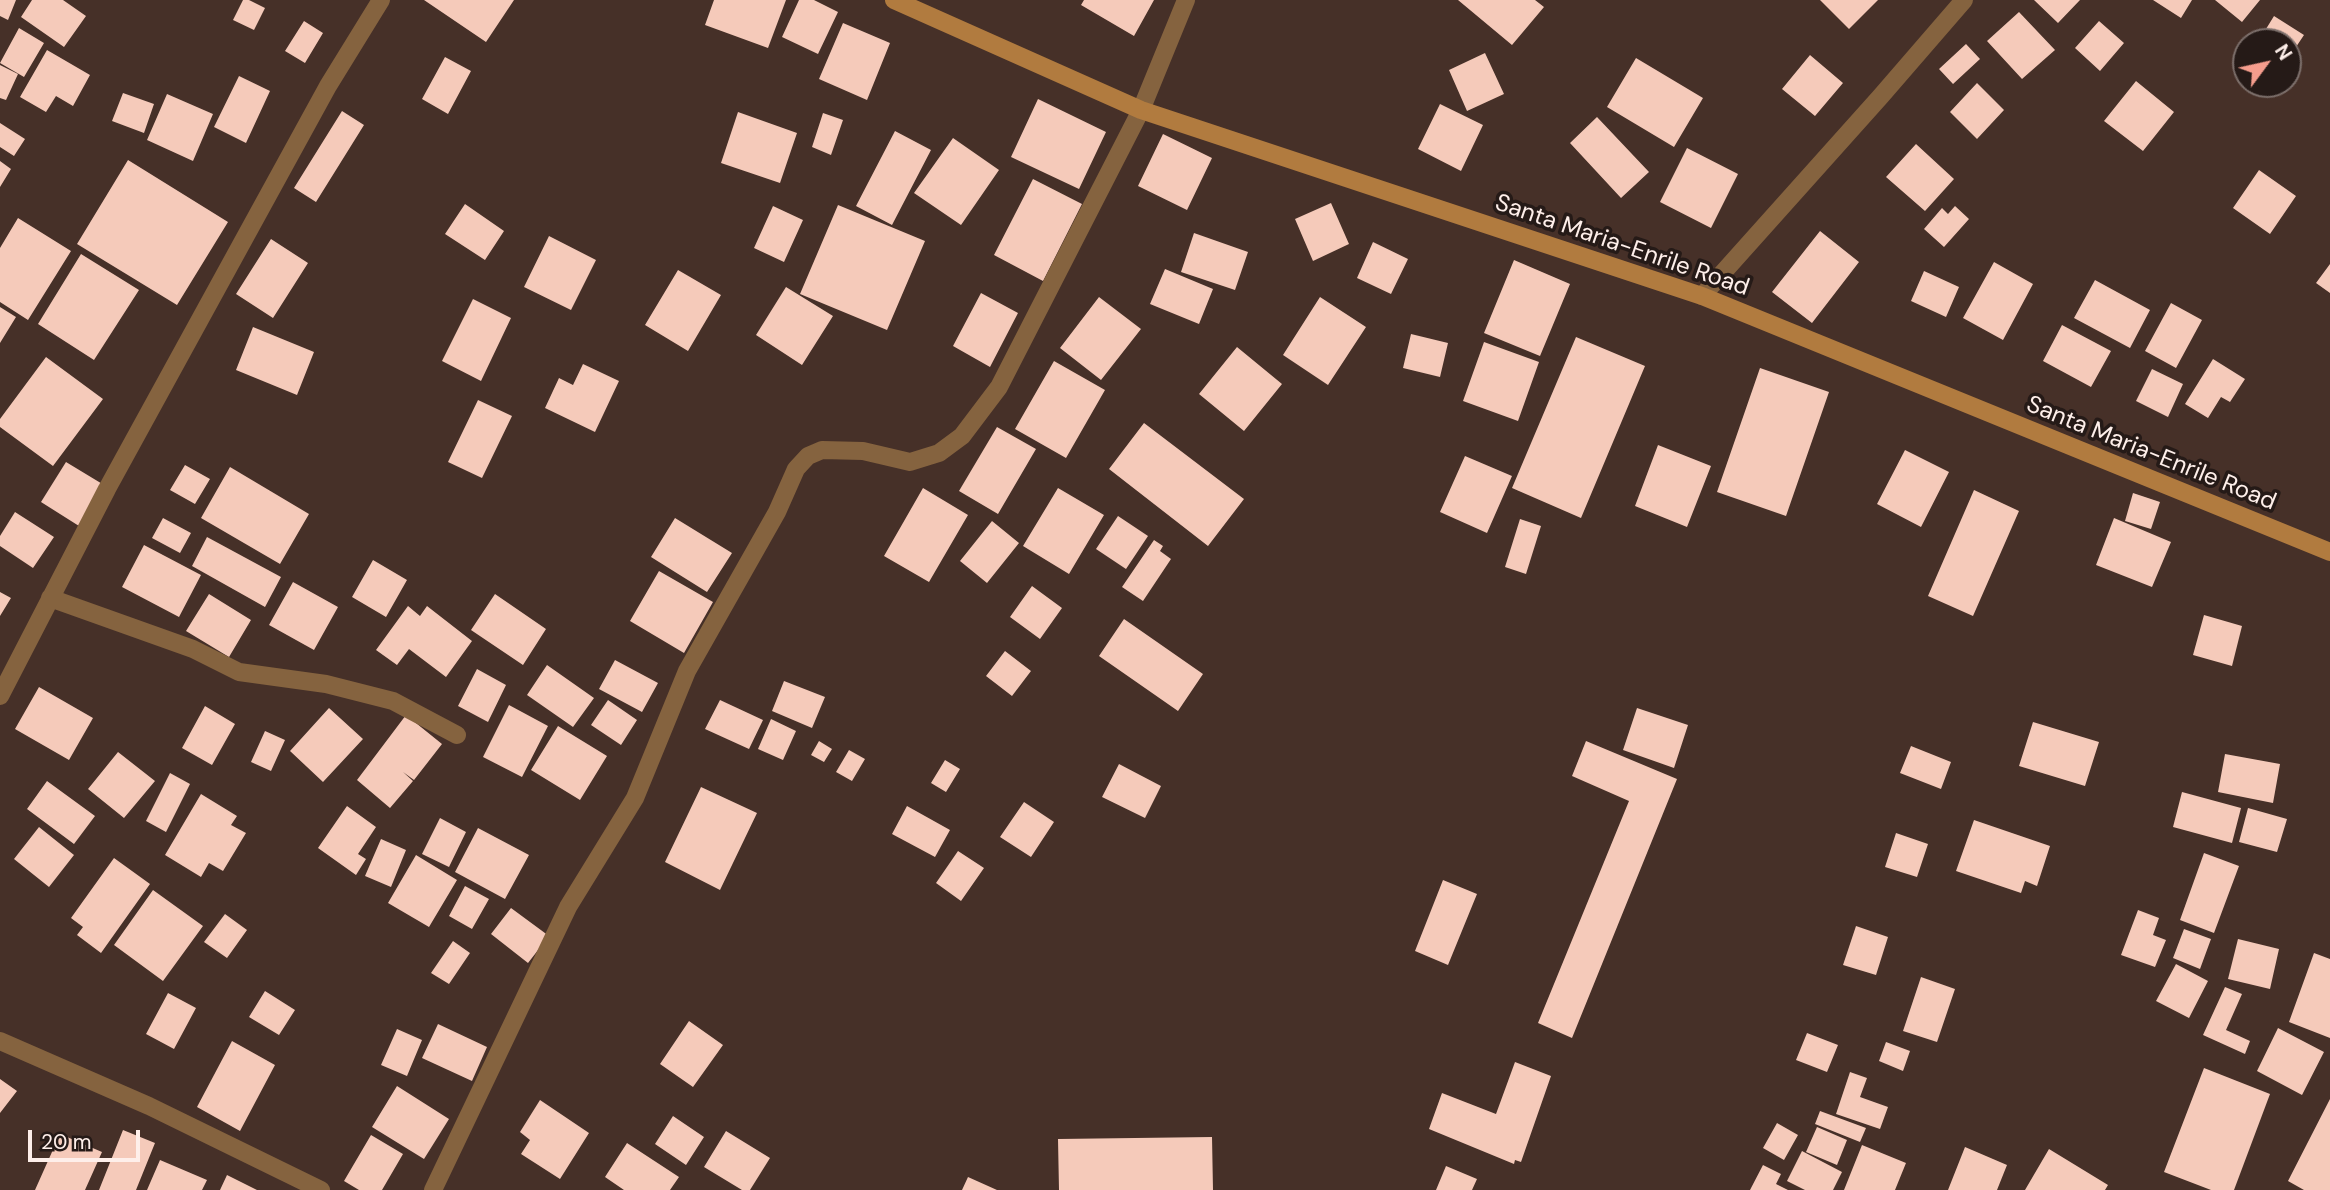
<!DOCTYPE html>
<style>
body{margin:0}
#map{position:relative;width:2330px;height:1190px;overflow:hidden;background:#463028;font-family:"DM Sans",sans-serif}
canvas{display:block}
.north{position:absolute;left:2232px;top:28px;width:70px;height:70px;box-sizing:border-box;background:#251a17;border:2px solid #7c6f6b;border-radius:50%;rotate:57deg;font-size:19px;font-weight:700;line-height:28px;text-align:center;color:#feefea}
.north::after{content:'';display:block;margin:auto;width:24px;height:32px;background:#f59d8d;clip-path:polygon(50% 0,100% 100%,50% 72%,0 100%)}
.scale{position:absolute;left:28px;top:1130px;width:112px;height:32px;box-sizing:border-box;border:4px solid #feefea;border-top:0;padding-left:9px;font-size:21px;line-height:24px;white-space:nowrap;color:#feefea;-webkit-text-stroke:5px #251a17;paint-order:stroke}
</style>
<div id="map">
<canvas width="2330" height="1190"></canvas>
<div class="north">N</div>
<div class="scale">20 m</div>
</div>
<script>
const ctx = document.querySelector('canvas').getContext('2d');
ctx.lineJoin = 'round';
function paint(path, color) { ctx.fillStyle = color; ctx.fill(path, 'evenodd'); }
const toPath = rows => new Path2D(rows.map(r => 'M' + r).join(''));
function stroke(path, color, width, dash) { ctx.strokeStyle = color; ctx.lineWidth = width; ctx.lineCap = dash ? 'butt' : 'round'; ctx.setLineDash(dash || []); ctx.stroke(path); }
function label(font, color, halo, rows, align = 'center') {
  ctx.font = font + ' "DM Sans",sans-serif'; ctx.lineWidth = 7; ctx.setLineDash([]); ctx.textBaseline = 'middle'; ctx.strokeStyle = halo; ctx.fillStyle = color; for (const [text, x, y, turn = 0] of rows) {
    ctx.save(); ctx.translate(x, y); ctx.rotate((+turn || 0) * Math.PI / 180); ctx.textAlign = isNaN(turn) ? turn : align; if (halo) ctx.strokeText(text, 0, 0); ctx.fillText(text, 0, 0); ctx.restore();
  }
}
const building = toPath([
 [0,0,16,0,8,20,0,16],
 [32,0,63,0,86,16,64,47,21,17],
 [243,0,249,0,265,8,254,30,233,20],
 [424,0,514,0,486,42],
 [714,0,786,0,768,48,705,25],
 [799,0,814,0,838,12,818,54,782,37],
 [1084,0,1154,0,1134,36,1081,5],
 [1458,0,1535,0,1544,7,1512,45],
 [1820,0,1878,0,1849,29],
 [2034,0,2080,0,2058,23],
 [2153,0,2192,0,2181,18],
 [2215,0,2260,0,2242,22],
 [2019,12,2055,50,2022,79,1987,41],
 [2274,16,2304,35,2288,59,2288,42,2258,42],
 [304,21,323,33,305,63,285,51],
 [2099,21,2124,43,2100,71,2075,48],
 [843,23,890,43,867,100,819,79],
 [19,28,44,43,24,77,0,63],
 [1966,44,1980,59,1953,84,1939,69],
 [47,50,90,75,73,106,56,96,46,112,20,97],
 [1485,53,1504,94,1467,111,1449,70],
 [1810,55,1843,83,1815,116,1782,89],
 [445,57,471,71,448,114,422,99],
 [1636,58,1703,98,1674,147,1607,107],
 [0,65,18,74,6,100,0,98],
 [239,76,270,91,246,143,214,127],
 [2136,81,2174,112,2143,151,2104,121],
 [1977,83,2004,110,1977,139,1950,112],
 [123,93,154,104,144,133,112,121],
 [167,94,213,114,193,161,147,140],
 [1038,99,1106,132,1079,189,1011,157],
 [1440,104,1483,125,1461,171,1418,149],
 [342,111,364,125,316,202,294,188],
 [738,112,797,133,780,183,721,163],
 [823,113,843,120,831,155,812,147],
 [1597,117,1649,172,1621,198,1570,143],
 [0,123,25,139,14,156,0,147],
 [895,131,931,150,892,225,856,206],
 [1163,134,1212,158,1187,210,1138,186],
 [953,138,999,170,961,225,914,193],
 [1916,144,1954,179,1925,211,1886,177],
 [1687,148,1738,174,1711,228,1660,202],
 [128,160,228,222,177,305,77,244],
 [0,161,11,169,0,187],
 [2259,170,2296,196,2270,234,2233,208],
 [1033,179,1082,204,1043,281,994,255],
 [1331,203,1349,244,1313,261,1295,219],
 [465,204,504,231,485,260,445,234],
 [838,205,925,241,887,330,800,294],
 [773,206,803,220,784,262,754,248],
 [1955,206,1969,219,1944,247,1924,229,1942,208,1948,214],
 [18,218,71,251,28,320,0,302,0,248],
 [1820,231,1859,262,1812,323,1772,292],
 [1194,233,1248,252,1235,290,1181,272],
 [549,236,596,260,571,310,524,287],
 [271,239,308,263,273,318,236,294],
 [1373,242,1408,259,1391,294,1357,278],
 [81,254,139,290,94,360,38,324],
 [1514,260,1570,284,1540,356,1484,333],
 [1994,262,2033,284,2003,340,1963,318],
 [2330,264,2330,293,2316,283],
 [1165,269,1213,289,1199,324,1150,304],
 [678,270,721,295,688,351,645,325],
 [1924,271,1959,287,1946,317,1911,301],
 [2095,280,2150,310,2130,348,2074,318],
 [786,287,833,316,802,365,756,335],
 [981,293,1018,313,990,367,953,346],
 [1099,297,1141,329,1101,380,1060,348],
 [1320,297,1366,327,1328,385,1283,355],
 [473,299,511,318,481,381,442,361],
 [2171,303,2202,320,2176,368,2145,351],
 [0,307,16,317,0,343],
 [2062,325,2111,351,2091,387,2043,361],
 [253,327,314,352,297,395,236,370],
 [1411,334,1448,343,1440,377,1403,368],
 [1576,337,1645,366,1581,518,1512,488],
 [1484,342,1539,362,1518,421,1463,401],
 [1237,347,1282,384,1244,431,1199,394],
 [46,357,103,399,53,466,0,427,0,419],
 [2213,359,2245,379,2230,402,2221,397,2208,418,2185,404],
 [1054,361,1105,390,1066,458,1015,429],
 [583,364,619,381,595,432,545,408,559,378,573,385],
 [1760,368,1829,392,1786,516,1717,492],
 [2152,369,2183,384,2168,417,2136,401],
 [478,400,512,416,482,478,448,462],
 [1144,423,1244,499,1208,546,1109,469],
 [997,427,1036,449,998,514,959,491],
 [1658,445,1711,466,1687,527,1635,506],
 [1905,450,1949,472,1921,527,1877,504],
 [1465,456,1512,476,1487,533,1440,512],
 [66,462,104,485,79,526,41,502],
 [185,465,210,479,195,504,170,490],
 [230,467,309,514,280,564,201,518],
 [923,488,968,515,929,582,884,556],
 [1058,488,1104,515,1069,574,1023,546],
 [1974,490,2019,511,1973,616,1928,596],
 [2133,493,2160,502,2151,529,2125,521],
 [15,512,54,537,33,568,0,546,0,536],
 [1118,516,1148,536,1126,569,1096,549],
 [163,518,191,533,180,553,152,538],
 [675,518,732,553,707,592,651,557],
 [2114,518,2171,542,2152,587,2096,565],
 [1520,519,1541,526,1526,574,1505,567],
 [992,521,1019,543,987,583,960,561],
 [207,537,281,577,265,607,192,566],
 [1154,540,1163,546,1160,551,1171,559,1143,601,1122,587],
 [144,545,201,575,179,617,122,587],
 [373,560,407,580,386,617,352,597],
 [659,571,713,602,684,653,630,621],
 [293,582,338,607,314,650,269,625],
 [1032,586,1062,608,1040,639,1010,617],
 [0,592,11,598,0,616],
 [209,594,251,620,229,657,186,631],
 [495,594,546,629,523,665,471,630],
 [408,606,420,616,427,606,472,641,446,677,409,649,397,665,376,650],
 [2204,615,2242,626,2232,666,2193,655],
 [1124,619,1203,674,1178,711,1099,656],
 [1005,651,1031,671,1012,696,986,676],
 [615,660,658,683,642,712,599,689],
 [547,665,594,698,573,727,527,695],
 [477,669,506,685,488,722,458,706],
 [784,681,825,697,812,728,772,711],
 [39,687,93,718,69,760,15,729],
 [608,700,637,720,621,745,591,725],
 [720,700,763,720,749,749,705,729],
 [509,705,548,726,522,777,483,757],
 [205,706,235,724,212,765,182,748],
 [329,708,363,739,323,782,290,751],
 [1637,708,1688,725,1674,768,1623,750],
 [406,715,442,744,414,780,403,772,413,781,390,808,357,780],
 [771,719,796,731,783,760,758,749],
 [2033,722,2099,742,2085,786,2019,766],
 [558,726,607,756,580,800,531,770],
 [265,731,285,740,271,771,251,762],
 [819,741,832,749,824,762,811,755],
 [1586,741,1677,779,1572,1038,1538,1023,1629,801,1572,776],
 [1911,746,1951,762,1941,789,1900,773],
 [849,750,865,759,852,781,836,772],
 [118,752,155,781,124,818,88,789],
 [2225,754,2280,764,2273,803,2218,792],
 [945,760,960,769,946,792,931,783],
 [1119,764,1161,786,1145,818,1102,797],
 [170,773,190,784,166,832,146,821],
 [47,781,95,816,74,844,27,809],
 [701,787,757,813,720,890,665,862],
 [2182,792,2241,808,2232,843,2173,827],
 [201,794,237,816,231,825,246,833,223,871,209,863,201,877,165,855],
 [1024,802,1054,822,1031,857,1000,837],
 [347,806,376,827,358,854,366,859,356,875,318,848],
 [907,806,950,830,935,857,892,834],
 [2248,808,2287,819,2277,852,2239,842],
 [440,818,466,832,449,867,422,854],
 [1974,820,2050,846,2037,886,2025,881,2021,893,1956,871],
 [39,827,74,855,49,887,14,859],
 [478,828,529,855,505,899,455,872],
 [1896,833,1928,844,1917,877,1885,867],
 [381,839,406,850,391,887,365,876],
 [958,851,984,868,961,901,936,883],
 [2204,853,2239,866,2214,933,2180,920],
 [416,855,457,880,429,927,388,903],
 [114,858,150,884,101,953,77,935,83,927,71,918],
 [1443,880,1477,894,1448,965,1415,951],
 [465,886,489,899,472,929,449,916],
 [153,890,203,926,163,981,114,945],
 [511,908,549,936,528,963,491,934],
 [2138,910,2159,918,2153,935,2166,940,2155,967,2121,955],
 [225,914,247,930,227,958,204,942],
 [1856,926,1888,937,1876,975,1843,965],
 [2184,929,2211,939,2200,969,2173,958],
 [2238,939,2279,949,2270,989,2228,979],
 [453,941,470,953,449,984,431,973],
 [2314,953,2330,959,2330,1038,2289,1022],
 [2176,964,2208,981,2189,1018,2156,1001],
 [1921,977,1955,989,1937,1042,1903,1031],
 [2225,987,2242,994,2226,1030,2250,1041,2245,1054,2203,1035],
 [265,991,295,1010,279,1035,249,1017],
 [168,993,196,1008,174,1049,146,1034],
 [689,1021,723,1045,693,1087,660,1064],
 [438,1024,487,1047,472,1081,422,1058],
 [2278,1028,2324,1052,2302,1095,2257,1071],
 [397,1029,422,1040,407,1076,381,1065],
 [1807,1033,1838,1045,1827,1072,1796,1060],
 [232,1041,275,1065,240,1131,197,1107],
 [1886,1042,1910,1051,1903,1071,1879,1061],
 [1515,1062,1551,1076,1521,1162,1515,1160,1514,1164,1429,1129,1442,1093,1496,1114],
 [2204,1068,2270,1094,2234,1190,2211,1190,2164,1172],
 [1850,1072,1867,1078,1860,1097,1888,1107,1880,1129,1836,1114],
 [0,1079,17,1091,0,1113],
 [397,1086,449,1119,424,1159,372,1127],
 [2330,1099,2330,1190,2304,1190,2288,1181],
 [540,1100,589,1133,560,1179,521,1154,530,1140,520,1132],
 [1820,1111,1866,1128,1860,1142,1815,1124],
 [673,1116,704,1137,686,1165,655,1144],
 [1777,1123,1798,1135,1784,1160,1763,1148],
 [1817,1127,1847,1140,1837,1165,1806,1152],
 [123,1130,155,1143,136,1190,99,1190],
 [726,1131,770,1158,750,1190,742,1190,704,1167],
 [60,1134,102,1152,85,1190,35,1190],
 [371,1135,403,1154,382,1190,359,1190,344,1181],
 [1212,1137,1213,1190,1059,1190,1058,1139],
 [627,1143,679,1177,670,1190,624,1190,605,1177],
 [1862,1145,1906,1163,1895,1190,1844,1190],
 [1965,1147,2007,1165,1997,1190,1948,1190],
 [2049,1149,2108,1185,2105,1190,2025,1190],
 [1802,1151,1842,1172,1833,1190,1805,1190,1787,1181],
 [160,1160,207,1180,202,1190,147,1190],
 [1763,1165,1781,1174,1776,1184,1788,1190,1750,1190],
 [1446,1166,1477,1179,1472,1190,1436,1190],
 [227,1175,257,1190,220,1190],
 [968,1177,997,1190,962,1190]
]);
const minor = toPath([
 [1702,296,1881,96,1964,0],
 [50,598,193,649,239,672,326,684,393,701,457,735],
 [0,696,107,489,328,86,381,0],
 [0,1041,149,1106,321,1190],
 [433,1190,568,907,635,798,687,671,777,512,796,469,808,456,822,450,863,451,910,462,939,453,962,436,999,387,1141,110,1186,0]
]);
const secondary = toPath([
 [894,0,1141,110,1702,296,2330,552]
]);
const streetNames = [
 ["Santa Maria-Enrile Road",1622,246,19],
 ["Santa Maria-Enrile Road",2151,454,22]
];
paint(building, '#f5caba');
stroke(minor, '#85633f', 18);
stroke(secondary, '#b17b3f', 18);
label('24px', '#feefea', '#251a17', streetNames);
</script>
